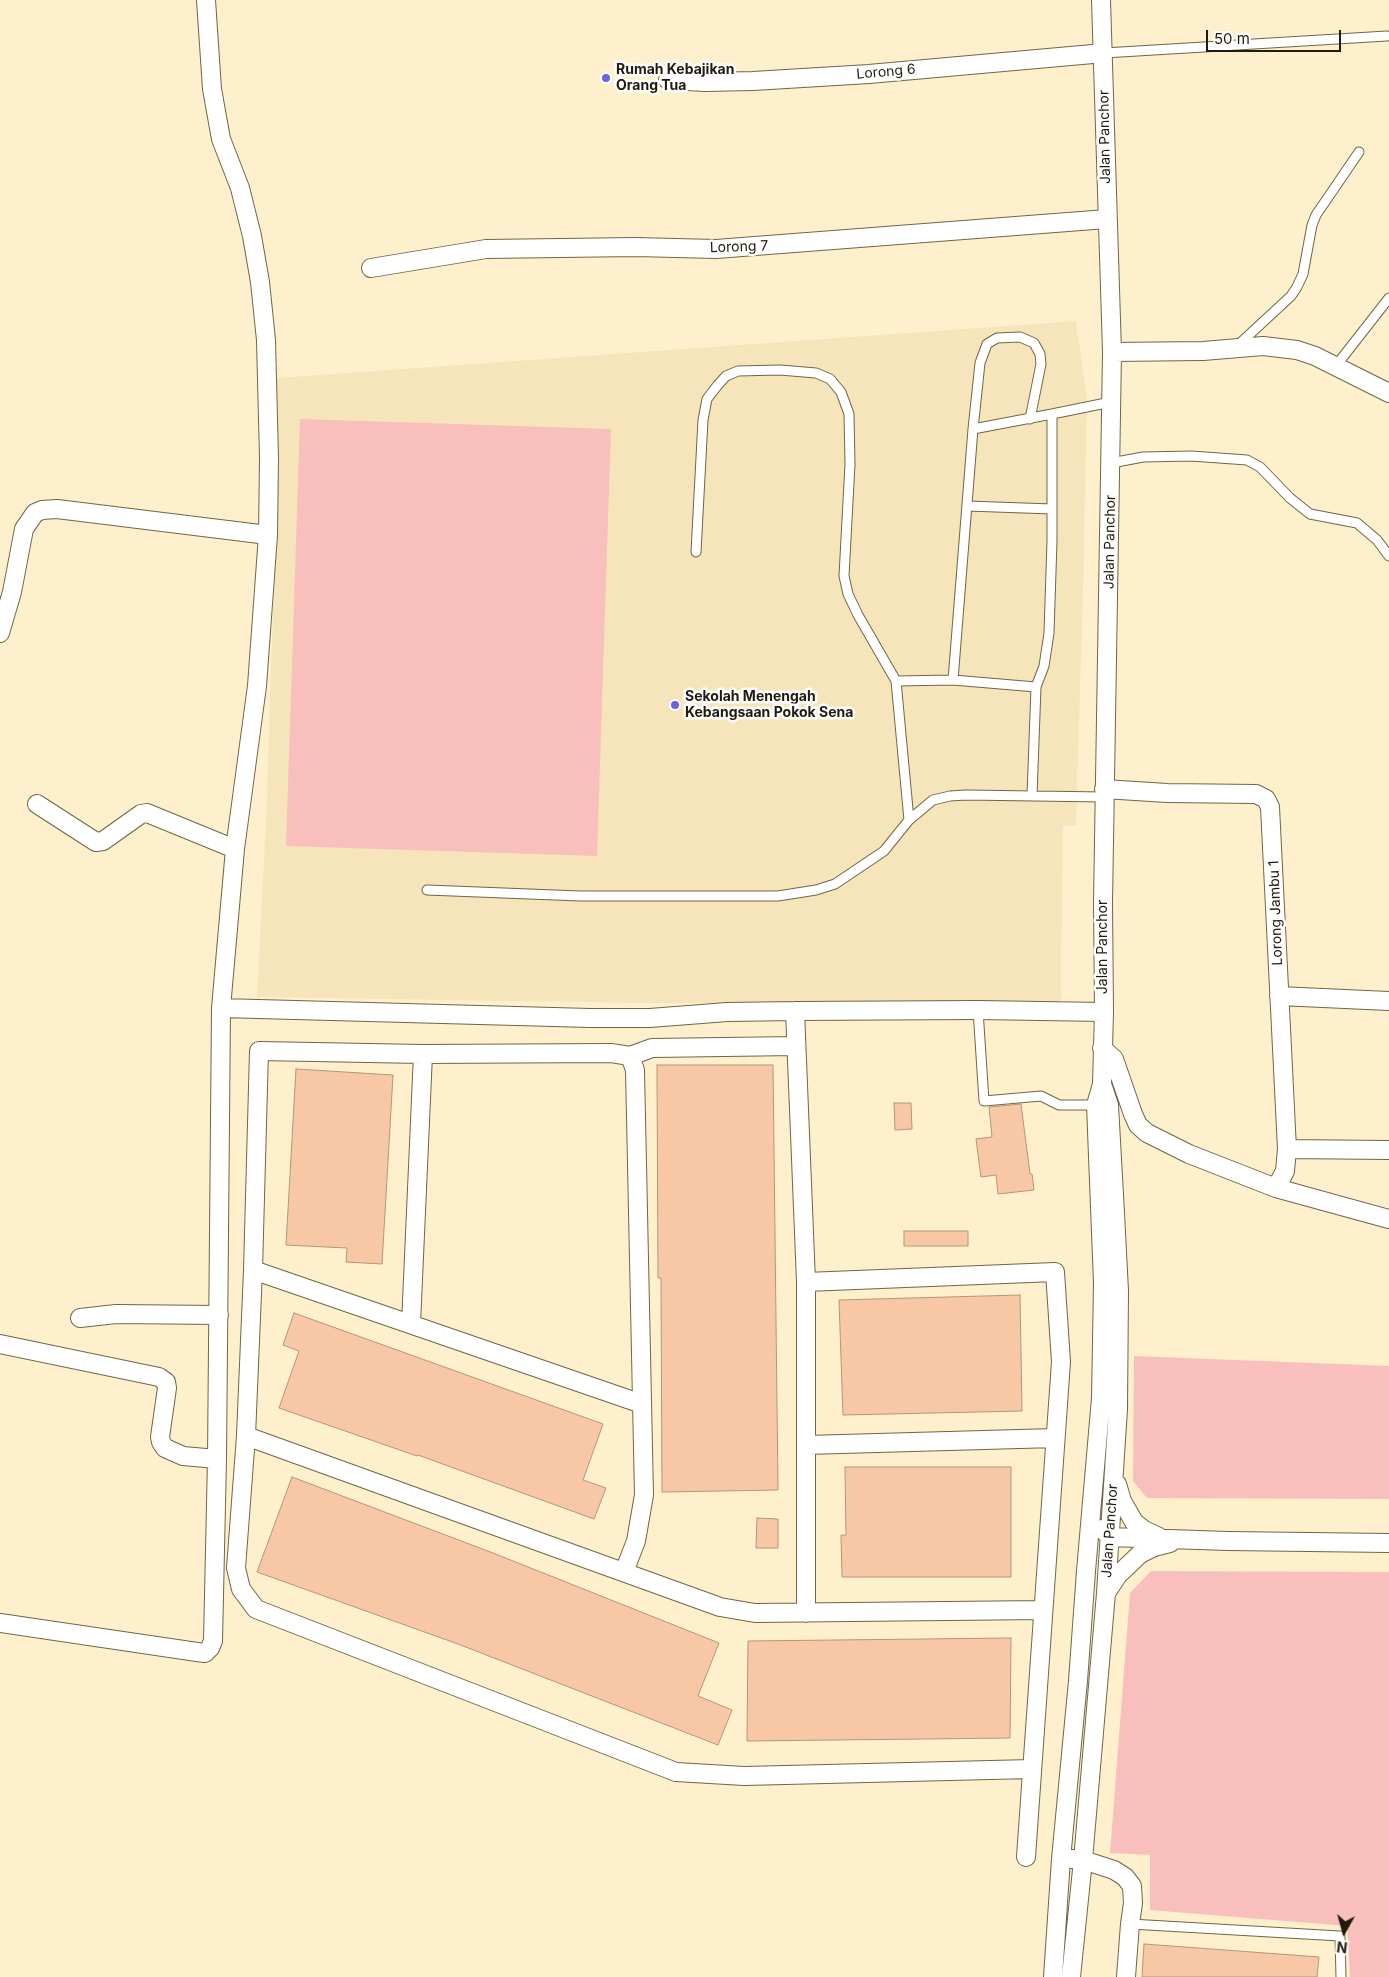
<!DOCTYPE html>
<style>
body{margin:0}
#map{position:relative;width:1389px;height:1977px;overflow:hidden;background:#fef0cc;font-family:Inter,sans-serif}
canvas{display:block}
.north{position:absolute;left:1319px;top:1907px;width:50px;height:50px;-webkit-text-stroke:4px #fefefe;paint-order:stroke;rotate:187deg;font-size:14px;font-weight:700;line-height:20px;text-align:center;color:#201b0e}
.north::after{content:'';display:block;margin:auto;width:18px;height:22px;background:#201b0e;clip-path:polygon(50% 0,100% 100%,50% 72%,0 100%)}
.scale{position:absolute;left:1206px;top:30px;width:135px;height:22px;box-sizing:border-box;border:2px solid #201b0e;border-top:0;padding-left:6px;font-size:15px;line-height:18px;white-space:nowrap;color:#201b0e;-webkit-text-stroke:4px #fefefe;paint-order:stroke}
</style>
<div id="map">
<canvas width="1389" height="1977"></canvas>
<div class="north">N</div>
<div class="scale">50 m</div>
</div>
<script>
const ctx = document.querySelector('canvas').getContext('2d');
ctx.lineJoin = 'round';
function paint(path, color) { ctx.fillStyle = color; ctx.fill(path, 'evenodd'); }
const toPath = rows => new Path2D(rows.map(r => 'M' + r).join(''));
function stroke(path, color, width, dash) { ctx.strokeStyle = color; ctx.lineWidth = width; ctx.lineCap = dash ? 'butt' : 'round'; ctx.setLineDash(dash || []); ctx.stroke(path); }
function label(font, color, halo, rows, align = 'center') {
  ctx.font = font + ' Inter,sans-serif'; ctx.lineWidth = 5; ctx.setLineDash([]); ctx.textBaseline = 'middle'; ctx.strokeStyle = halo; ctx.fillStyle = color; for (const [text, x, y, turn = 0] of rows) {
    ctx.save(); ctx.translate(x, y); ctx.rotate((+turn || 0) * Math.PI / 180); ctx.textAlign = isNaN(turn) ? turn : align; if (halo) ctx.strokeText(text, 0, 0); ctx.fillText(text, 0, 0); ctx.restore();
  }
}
const built = toPath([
 [1076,321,1087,399,1083,589,1076,825,1063,826,1061,1003,648,1003,257,997,266,821,275,552,277,378]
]);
const green = toPath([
 [300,419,611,429,597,856,286,846],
 [1134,1356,1389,1366,1389,1499,1147,1498,1133,1481],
 [1151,1571,1389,1572,1389,1977,1350,1977,1347,1926,1150,1910,1150,1855,1110,1853,1130,1593]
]);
const building = toPath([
 [657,1065,773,1065,778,1490,662,1492,661,1278,658,1278,657,1065],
 [296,1069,393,1075,382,1264,346,1262,347,1248,286,1245,296,1069],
 [894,1103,911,1103,912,1129,895,1130,894,1103],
 [1021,1104,1030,1174,1032,1174,1034,1190,998,1194,996,1175,981,1177,976,1139,992,1137,989,1107,1021,1104],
 [904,1231,968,1231,968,1246,904,1246,904,1231],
 [1020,1295,1022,1411,843,1415,839,1300,1020,1295],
 [294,1313,603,1424,583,1480,606,1488,594,1519,418,1455,417,1456,279,1408,299,1351,283,1345,294,1313],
 [845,1467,1011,1467,1011,1577,842,1577,841,1535,846,1535,845,1467],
 [292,1477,493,1553,719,1643,698,1696,732,1710,718,1745,458,1644,257,1572,292,1477],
 [757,1518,778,1519,778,1548,756,1548,757,1518],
 [1011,1638,1010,1738,747,1741,748,1641,1011,1638],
 [1144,1944,1319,1957,1317,1977,1142,1977,1144,1944]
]);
const service = toPath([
 [1104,53,1387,36],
 [1236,347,1291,296,1297,287,1303,274,1312,225,1316,215,1359,152],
 [1335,367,1389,298],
 [973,429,980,363,987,344,997,338,1020,337,1034,343,1040,354,1041,364,1030,419],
 [1111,463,1143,457,1191,456,1247,460,1260,467,1290,498,1310,514,1357,523,1377,540,1389,556],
 [967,506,1052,509],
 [696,552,703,420,707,399,717,386,726,376,738,371,780,370,816,373,830,379,841,392,849,414,850,464,844,576,848,594,858,615,896,681,909,820],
 [953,680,973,429,1052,414],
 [896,681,953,680,1036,687],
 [1032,795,1036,687,1044,666,1049,633,1052,541,1052,414,1111,402],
 [427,890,580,896,778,896,816,890,835,884,884,851,909,820,933,800,950,796,966,795,1104,797],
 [978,1010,984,1101,1041,1096,1059,1105,1098,1105],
 [1130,1924,1340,1936,1341,1977]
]);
const minor = toPath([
 [668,80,705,82,753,81,869,74,1104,53],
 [371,268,486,249,635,247,716,249,1107,219],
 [1112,352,1203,351,1263,346,1297,350,1315,356,1389,393],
 [0,633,12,592,24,529,35,513,42,510,57,509,268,535],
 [1104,789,1167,793,1256,794,1266,799,1270,807,1287,1149,1285,1171,1276,1188],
 [37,804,96,842,103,841,141,814,147,813,235,849],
 [1279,996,1389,1001],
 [221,1008,590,1018,650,1018,727,1012,795,1011,978,1010,1104,1012],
 [795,1011,806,1282,806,1613],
 [1102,1048,1114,1059,1133,1114,1138,1125,1147,1133,1189,1154,1276,1188,1389,1219],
 [423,1054,259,1051,253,1270,246,1436,236,1568,241,1589,256,1609,676,1772,744,1776,1032,1769],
 [630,1056,652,1048,796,1046],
 [1287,1149,1389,1150],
 [253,1270,642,1404],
 [806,1282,1055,1272,1061,1362,1026,1857],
 [80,1318,116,1314,219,1315],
 [411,1324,423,1054,611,1053,630,1056,635,1070,644,1495,636,1541,624,1572],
 [0,1344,159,1377,166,1382,167,1388,160,1437,161,1442,165,1448,183,1456,217,1459],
 [246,1436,720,1607,755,1613,1043,1610],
 [806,1445,1055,1438],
 [1117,1484,1122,1501,1134,1522,1144,1530,1159,1537],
 [1102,1529,1110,1537,1228,1541,1389,1543],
 [1106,1593,1118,1575,1140,1554,1154,1547,1170,1543],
 [0,1623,197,1652,205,1653,210,1648,213,1641,217,1459,221,1008,235,849,257,686,268,535,269,458,266,340,260,282,252,236,240,188,221,139,212,89,206,0],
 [1072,1859,1083,1860,1114,1870,1125,1877,1132,1886,1133,1903,1130,1924,1126,1977],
 [1053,1977,1061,1859,1078,1681,1086,1571,1101,1398,1103,1283,1096,1105,1102,1084,1104,1012,1103,902,1112,352,1101,0],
 [1071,1977,1083,1860,1106,1593,1118,1409,1119,1291,1115,1213,1109,1105,1102,1084]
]);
const markers = [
 [606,78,5,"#6b64de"],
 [675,705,5,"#6b64de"]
];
const poiNames = [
 ["Rumah Kebajikan",616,70],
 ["Orang Tua",616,86],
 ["Sekolah Menengah",685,697],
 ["Kebangsaan Pokok Sena",685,713]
];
const streetNames = [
 ["Lorong 6",886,72,-5],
 ["Jalan Panchor",1105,137,-91],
 ["Lorong 7",739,247,-2],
 ["Jalan Panchor",1110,542,-89],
 ["Lorong Jambu 1",1276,913,-92],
 ["Jalan Panchor",1103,947,-90],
 ["Jalan Panchor",1110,1531,-86]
];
paint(built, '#f6e5ba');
paint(green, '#f9bfbc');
paint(building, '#f8c8a6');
stroke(building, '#b4947e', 1);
stroke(service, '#716544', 11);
stroke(minor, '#716544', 20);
stroke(service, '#fff', 9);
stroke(minor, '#fff', 18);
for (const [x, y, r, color] of markers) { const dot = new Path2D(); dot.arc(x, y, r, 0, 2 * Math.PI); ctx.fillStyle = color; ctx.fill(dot); stroke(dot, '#fefefe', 2); }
label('bold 14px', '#201b0e', '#fefefe', poiNames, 'left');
label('14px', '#201b0e', '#fefefe', streetNames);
</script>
